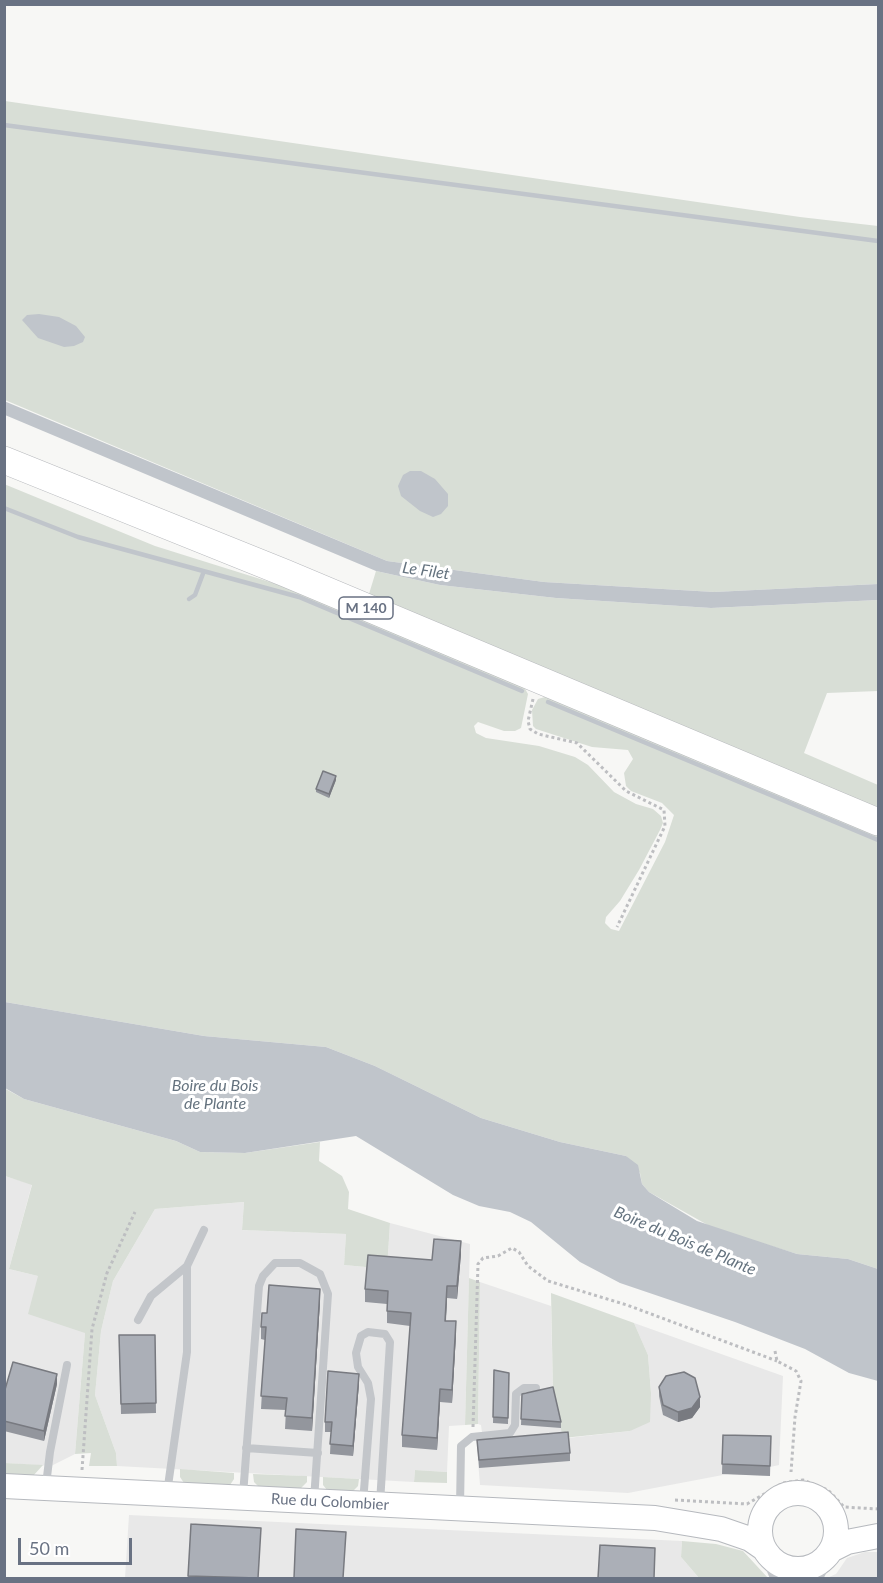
<!DOCTYPE html>
<style>
body{margin:0}
#map{position:relative;width:883px;height:1583px;overflow:hidden;background:#f7f7f5;font-family:Lato,sans-serif}
canvas{display:block}
.frame{position:absolute;inset:0;border:6px solid #697283;pointer-events:none}
.scale{position:absolute;left:18px;top:1538px;width:114px;height:27px;box-sizing:border-box;border:3px solid #697283;border-top:0;padding-left:8px;font-size:18px;line-height:21px;white-space:nowrap;color:#697283;-webkit-text-stroke:4px #fff;paint-order:stroke}
</style>
<div id="map">
<canvas width="883" height="1583"></canvas>
<div class="frame"></div>
<div class="scale">50 m</div>
</div>
<script>
const ctx = document.querySelector('canvas').getContext('2d');
ctx.lineJoin = 'round';
function paint(path, color) { ctx.fillStyle = color; ctx.fill(path, 'evenodd'); }
const toPath = rows => new Path2D(rows.map(r => 'M' + r).join(''));
function stroke(path, color, width, dash) { ctx.strokeStyle = color; ctx.lineWidth = width; ctx.lineCap = dash ? 'butt' : 'round'; ctx.setLineDash(dash || []); ctx.stroke(path); }
function label(font, color, halo, rows, align = 'center') {
  ctx.font = font + ' Lato,sans-serif'; ctx.lineWidth = 6; ctx.setLineDash([]); ctx.textBaseline = 'middle'; ctx.strokeStyle = halo; ctx.fillStyle = color; for (const [text, x, y, turn = 0] of rows) {
    ctx.save(); ctx.translate(x, y); ctx.rotate((+turn || 0) * Math.PI / 180); ctx.textAlign = isNaN(turn) ? turn : align; if (halo) ctx.strokeText(text, 0, 0); ctx.fillText(text, 0, 0); ctx.restore();
  }
}
const built = toPath([
 [4,1176,32,1184,9,1269,38,1276,85,1333,75,1454,51,1466,5,1463],
 [244,1202,242,1230,346,1234,344,1265,387,1269,390,1223,470,1244,465,1425,449,1426,447,1472,415,1470,414,1482,117,1466,116,1453,95,1395,101,1331,113,1281,155,1209],
 [480,1282,551,1306,553,1393,568,1438,630,1431,651,1393,648,1355,634,1323,783,1376,779,1465,770,1467,770,1476,728,1474,628,1493,480,1485,477,1448,484,1447,481,1425,478,1424],
 [129,1515,682,1541,681,1557,699,1578,125,1578],
 [865,1552,878,1552,878,1578,827,1578,836,1574,847,1558]
]);
const green = toPath([
 [5,101,800,217,878,226,878,584,714,592,544,582,387,561,5,400],
 [4,484,155,546,305,593,524,687,528,694,521,728,515,731,504,731,478,722,474,726,476,733,486,738,539,746,575,757,588,765,614,792,636,804,653,809,661,816,663,823,660,830,639,870,620,901,606,917,605,923,611,929,619,931,665,842,674,815,662,803,631,791,626,786,624,773,633,759,628,750,592,747,536,729,533,726,532,710,538,699,545,697,561,701,878,833,878,1269,848,1259,797,1254,713,1228,649,1192,642,1184,640,1173,626,1156,560,1142,481,1118,375,1066,326,1047,204,1036,5,1002],
 [376,571,440,585,556,598,711,608,878,600,878,691,827,693,804,753,878,785,878,809,369,594],
 [4,1088,24,1099,176,1141,200,1152,245,1153,320,1142,319,1161,342,1176,349,1192,348,1209,390,1223,387,1269,344,1265,346,1234,242,1230,244,1202,155,1209,113,1281,101,1331,95,1395,116,1453,117,1466,89,1466,91,1453,75,1454,85,1333,28,1314,38,1276,9,1269,32,1185,5,1176],
 [469,1278,480,1282,478,1424,465,1425],
 [551,1293,634,1323,648,1355,651,1393,650,1422,630,1431,563,1438,553,1393],
 [5,1463,43,1465,33,1476,5,1474],
 [180,1469,234,1473,234,1479,230,1485,184,1483,180,1477],
 [415,1470,447,1472,447,1483,414,1482],
 [253,1474,307,1476,307,1482,300,1489,259,1487,254,1482],
 [323,1477,359,1479,358,1486,352,1492,327,1490,323,1485],
 [682,1541,716,1544,743,1551,768,1578,699,1578,681,1557]
]);
const water = toPath([
 [39,314,59,317,76,326,85,337,83,342,74,346,64,347,38,338,22,320,27,315],
 [4,401,387,561,544,582,714,592,878,584,878,600,711,608,556,598,440,585,376,571,5,415],
 [410,471,421,471,435,479,448,494,448,506,441,514,433,517,420,511,401,496,398,486,403,475],
 [5,1002,204,1036,326,1047,375,1066,481,1118,560,1142,626,1156,638,1165,642,1184,649,1192,697,1221,797,1254,848,1259,878,1269,878,1381,849,1373,805,1349,735,1322,620,1283,580,1262,531,1222,510,1212,479,1206,453,1195,356,1136,245,1153,200,1152,176,1141,24,1099,5,1088]
]);
const stream = toPath([
 [4,125,878,241],
 [4,508,78,537,299,597,522,691],
 [189,599,195,595,204,571],
 [548,702,878,840]
]);
const path = toPath([
 [533,699,528,721,530,729,538,734,577,743,626,791,664,810,665,826,617,927],
 [775,1351,777,1361,796,1371,801,1381,795,1417,791,1472],
 [473,1427,478,1264,483,1258,498,1256,512,1248,519,1252,528,1266,548,1281,627,1305,777,1361],
 [82,1470,92,1329,107,1273,135,1212],
 [675,1500,747,1504,783,1483,803,1480,828,1490,844,1507,878,1509]
]);
const service = toPath([
 [138,1320,151,1296,187,1266],
 [246,1448,318,1453],
 [46,1485,50,1452,67,1365],
 [167,1493,187,1352,187,1266,204,1230],
 [243,1495,259,1286,263,1276,275,1263,300,1263,320,1274,328,1294,314,1500],
 [363,1503,371,1399,368,1383,358,1367,356,1353,361,1336,368,1332,385,1334,390,1342,380,1503],
 [460,1507,461,1446,472,1437,510,1433,515,1425,516,1394,524,1388,536,1388]
]);
const tertiary = toPath([
 [774,1561,781,1578],
 [812,1578,820,1562]
]);
const secondary = toPath([
 [4,1486,655,1518,721,1529,750,1539,763,1548],
 '760 1531a38 38 0 1 1 76 0a38 38 0 1 1-76 0Z',
 [831,1550,847,1542,878,1536]
]);
const primary = toPath([
 [4,460,285,573,878,822]
]);
const wall = toPath([
 [336,780,329,798,316,792,316,789],
 [461,1254,457,1299,447,1298,446,1321,456,1334,452,1403,440,1402,437,1450,402,1447,402,1435,410,1326,387,1323,387,1304,365,1302,365,1289,432,1260],
 [320,1301,312,1431,285,1429,286,1410,261,1409,265,1340,261,1339,261,1327,267,1313],
 [119,1335,155,1335,156,1413,121,1414],
 [494,1370,509,1373,508,1424,493,1423],
 [359,1383,353,1456,330,1454,331,1432,325,1432,325,1422],
 [57,1384,44,1441,4,1431,4,1393],
 [659,1387,700,1407,692,1418,678,1422,663,1415,659,1396],
 [522,1394,561,1422,561,1428,521,1425],
 [723,1435,771,1436,770,1476,722,1474],
 [477,1440,570,1453,570,1461,479,1468],
 [191,1524,259,1578,188,1578]
]);
const shadedWall = toPath([
 [336,776,336,780,329,798,329,794],
 [461,1241,461,1254,457,1299,457,1286],
 [447,1286,447,1298,445,1333,445,1321],
 [320,1289,320,1301,312,1431,312,1418],
 [456,1321,456,1334,452,1403,452,1390],
 [57,1374,57,1384,44,1441,44,1431],
 [359,1374,359,1383,353,1456,353,1446],
 [440,1389,440,1402,437,1450,437,1438],
 [700,1397,700,1407,692,1418,678,1422,678,1412]
]);
const building = toPath([
 [323,771,336,776,329,794,316,789,323,771],
 [434,1239,461,1241,457,1286,447,1286,445,1321,456,1321,452,1390,440,1389,437,1438,402,1435,411,1313,387,1311,388,1291,365,1289,368,1255,432,1260,434,1239],
 [269,1285,320,1289,312,1418,285,1416,287,1398,261,1396,266,1327,261,1327,262,1313,267,1313,269,1285],
 [119,1335,155,1335,156,1403,121,1404,119,1335],
 [13,1362,57,1374,44,1431,4,1421,4,1393,13,1362],
 [494,1370,509,1373,508,1418,493,1417,494,1370],
 [328,1371,359,1374,353,1446,330,1444,332,1422,325,1422,328,1371],
 [684,1372,695,1378,700,1397,692,1408,678,1412,663,1405,659,1387,666,1376,684,1372],
 [553,1387,561,1422,521,1419,522,1394,553,1387],
 [568,1432,570,1453,479,1460,477,1440,568,1432],
 [723,1435,771,1436,770,1466,722,1464,723,1435],
 [191,1524,261,1528,258,1578,188,1576,191,1524],
 [296,1529,346,1532,343,1578,294,1578,296,1529],
 [600,1545,655,1548,654,1578,598,1578,600,1545]
]);
const shields = [
 [366,608,54]
];
const shieldNames = [
 ["M 140",366,608]
];
const streetNames = [
 ["Rue du Colombier",330,1502,3]
];
const waterNames = [
 ["Le Filet",426,571,8],
 ["Boire du Bois",215,1086],
 ["de Plante",215,1104],
 ["Boire du Bois de Plante",685,1241,23]
];
paint(built, '#e8e8e8');
paint(green, '#d8ded6');
paint(water, '#c0c5cb');
stroke(stream, '#c0c5cb', 4.5);
stroke(secondary, '#b6b9be', 26);
stroke(primary, '#b7b9bd', 28);
stroke(path, '#bdbec1', 3, [3, 3]);
stroke(service, '#c3c6ca', 8);
stroke(tertiary, '#c3c6ca', 21);
stroke(secondary, '#fff', 24);
stroke(primary, '#fff', 27);
paint(wall, '#93969d');
paint(shadedWall, '#787a80');
paint(building, '#abafb7');
stroke(building, '#787a80', 1.5);
for (const [x, y, w] of shields) { const box = new Path2D(); box.roundRect(x - w / 2, y - 11, w, 22, 4.5); ctx.fillStyle = '#fff'; ctx.fill(box); stroke(box, '#697283', 1.5); }
label('bold 14px', '#697283', null, shieldNames);
label('15px', '#697283', '#fff', streetNames);
label('italic 16px', '#65737f', '#fff', waterNames);
</script>
